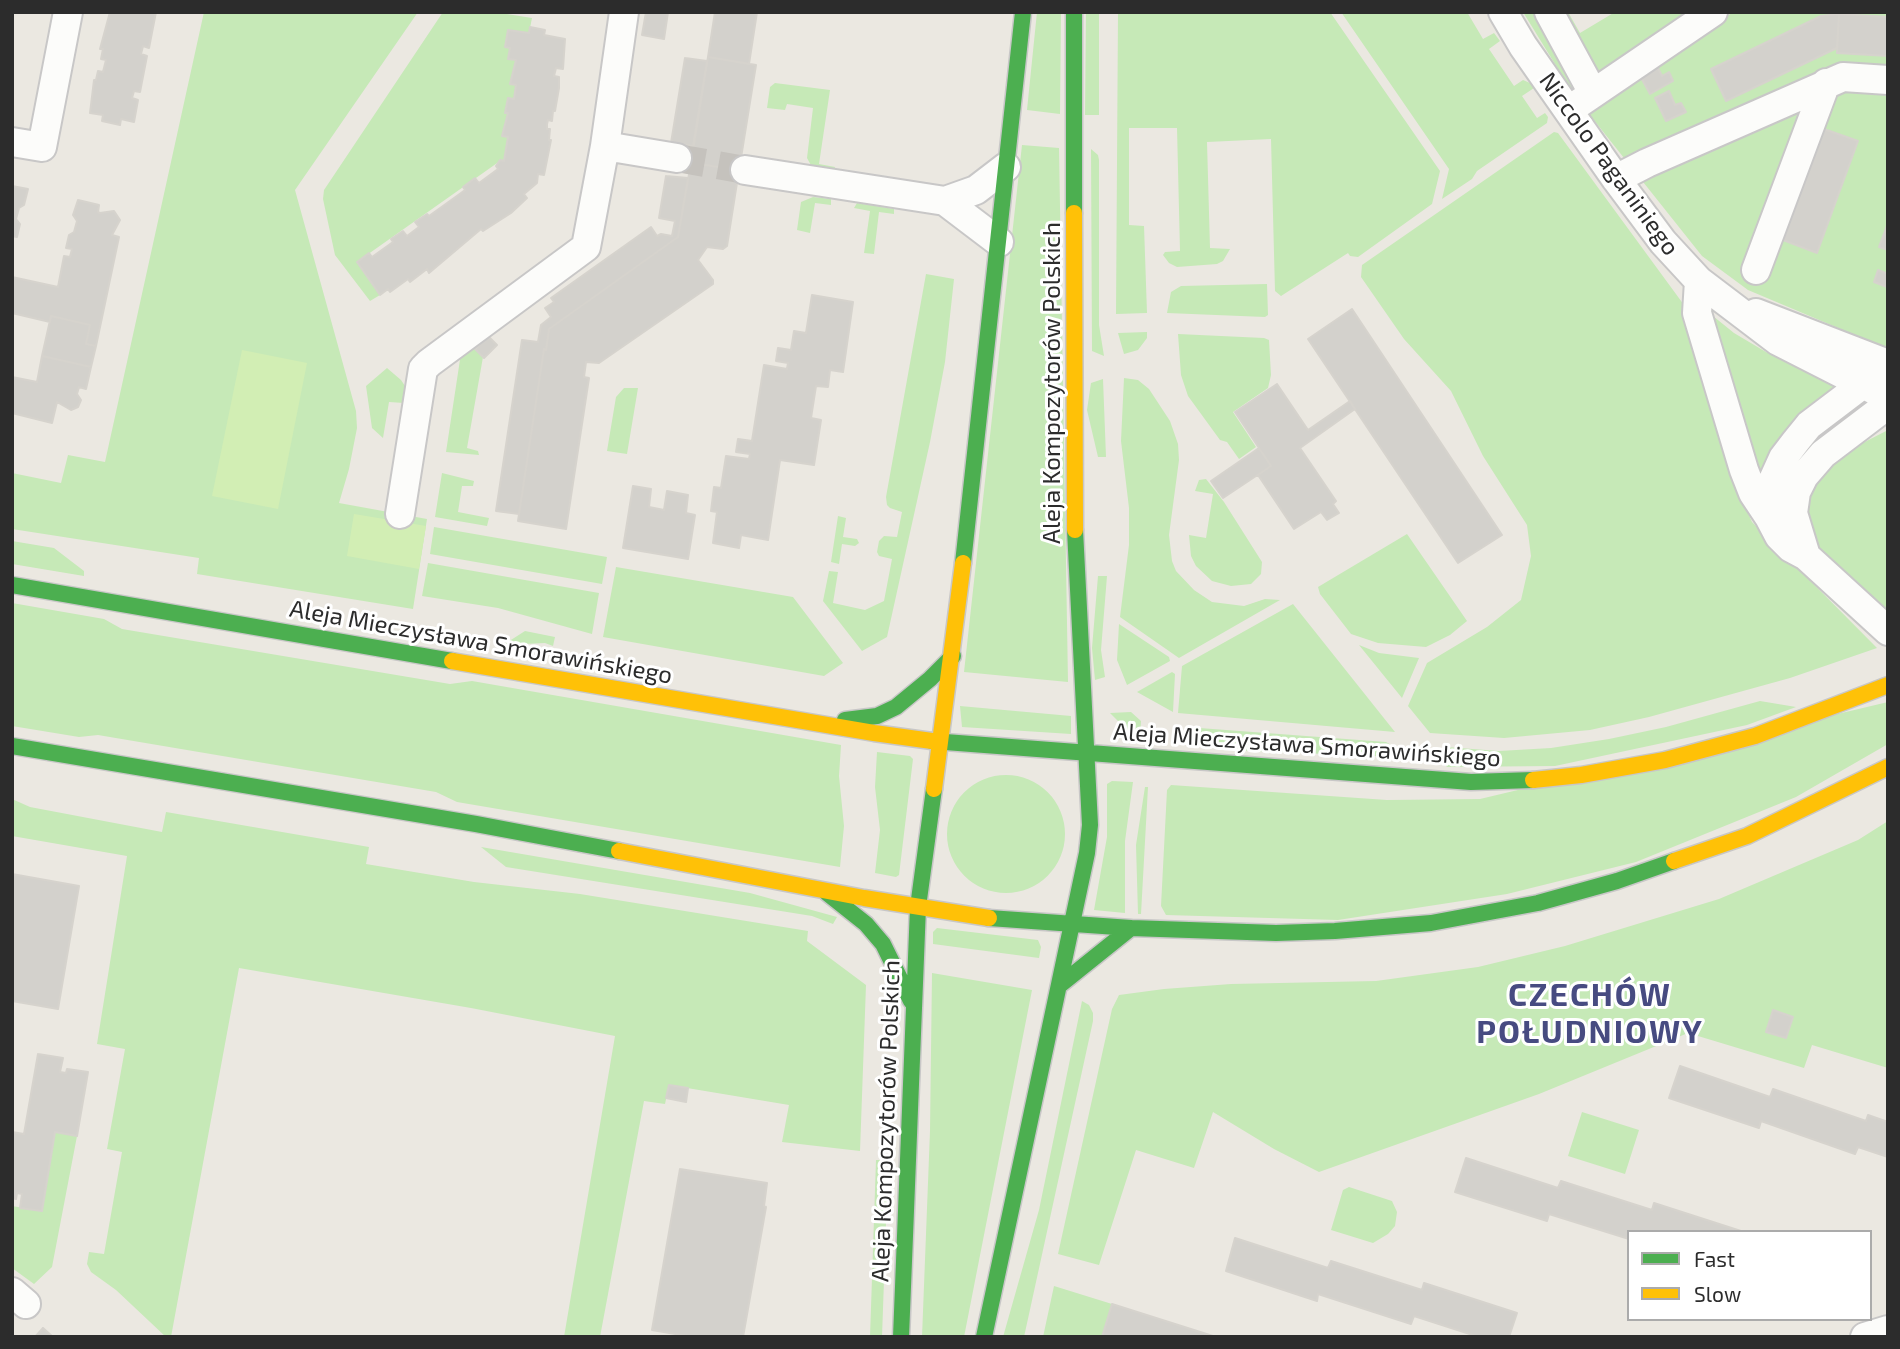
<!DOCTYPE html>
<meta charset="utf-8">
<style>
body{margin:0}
#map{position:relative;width:1900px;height:1349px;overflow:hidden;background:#ebe8e1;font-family:"Exo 2",sans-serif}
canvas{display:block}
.frame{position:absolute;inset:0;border:14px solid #2c2c2c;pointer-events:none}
.legend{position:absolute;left:1627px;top:1230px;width:245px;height:91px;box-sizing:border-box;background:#fff;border:2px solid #ababab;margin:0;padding:9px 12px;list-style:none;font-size:21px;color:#2c2c2c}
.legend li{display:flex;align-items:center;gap:14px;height:35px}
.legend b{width:35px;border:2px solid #ababab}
</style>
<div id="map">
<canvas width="1900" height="1349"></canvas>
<div class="frame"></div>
<ul class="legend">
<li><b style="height:9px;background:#4caf50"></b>Fast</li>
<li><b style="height:9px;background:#ffc107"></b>Slow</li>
</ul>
</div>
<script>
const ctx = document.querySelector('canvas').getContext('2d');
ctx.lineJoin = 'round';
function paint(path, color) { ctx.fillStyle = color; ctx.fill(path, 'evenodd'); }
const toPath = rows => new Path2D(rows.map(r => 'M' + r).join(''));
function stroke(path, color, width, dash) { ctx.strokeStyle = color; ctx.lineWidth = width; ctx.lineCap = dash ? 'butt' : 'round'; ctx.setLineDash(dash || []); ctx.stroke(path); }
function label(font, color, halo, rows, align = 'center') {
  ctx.font = font + ' "Exo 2",sans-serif'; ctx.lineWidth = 6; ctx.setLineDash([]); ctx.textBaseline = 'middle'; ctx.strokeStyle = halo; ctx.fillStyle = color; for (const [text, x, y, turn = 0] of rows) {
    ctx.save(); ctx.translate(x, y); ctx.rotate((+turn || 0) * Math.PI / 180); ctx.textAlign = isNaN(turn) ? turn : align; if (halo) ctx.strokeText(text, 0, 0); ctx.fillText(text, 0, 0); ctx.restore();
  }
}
const green = toPath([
 [204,12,418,12,295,190,356,411,357,428,349,469,339,503,427,519,413,609,197,574,199,558,12,529,12,473,61,483,68,455,105,462],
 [443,12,494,12,532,18,529,33,508,30,505,46,510,48,508,59,516,60,510,83,516,85,514,99,508,99,505,112,508,113,502,136,508,137,504,161,500,161,357,262,380,295,370,301,335,255,323,199,324,190],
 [1037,12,1061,12,1060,114,1027,110],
 [1086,12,1099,12,1099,115,1085,115],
 [1118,12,1330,12,1440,171,1432,204,1358,257,1350,256,1348,253,1281,296,1275,291,1271,139,1207,142,1210,248,1230,249,1223,261,1217,264,1177,267,1169,263,1163,255,1165,252,1180,251,1177,128,1129,128,1129,225,1144,226,1147,313,1116,314],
 [1341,12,1467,12,1483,39,1494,33,1500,41,1489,49,1514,86,1523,80,1537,86,1522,96,1537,118,1545,113,1548,117,1547,123,1477,171,1472,179,1442,199,1449,169],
 [1523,12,1568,12,1580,33,1615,12,1693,12,1574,95],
 [1733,12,1888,12,1888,349,1748,290,1702,256,1589,114],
 [775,83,830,90,819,164,835,167,834,172,813,169,807,158,813,108,787,104,785,110,767,108,770,87],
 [1554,132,1558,133,1684,305,1743,502,1752,522,1877,648,1790,678,1649,717,1590,730,1504,738,1430,733,1408,706,1427,663,1487,627,1521,600,1531,556,1527,525,1483,456,1451,391,1404,339,1361,277,1362,265],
 [1022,145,1059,148,1068,682,964,672],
 [1091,149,1098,155,1099,160,1099,325,1104,356,1092,351],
 [813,197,831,199,831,205,815,203,810,233,797,230,801,202],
 [857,203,894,209,894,214,879,212,874,254,864,253,870,211,854,208],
 [926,274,954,279,945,362,930,442,887,637,862,651,823,601,829,571,838,572,833,603,865,610,884,601,892,559,879,556,877,552,879,541,884,536,897,537,902,512,890,508,887,505,886,497],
 [1267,284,1268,315,1265,317,1167,313,1171,292,1181,286],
 [1708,312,1734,333,1766,352,1840,388,1757,488],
 [503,322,503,327,488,336,475,349,483,357,467,448,478,451,479,455,446,452,461,353],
 [1147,332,1147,338,1138,350,1124,354,1118,333],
 [1178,334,1264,338,1269,340,1271,375,1268,388,1233,412,1256,447,1239,459,1227,442,1220,440,1188,396,1181,375],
 [387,368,401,380,407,389,404,403,389,402,383,438,372,428,366,386],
 [1124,378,1138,380,1149,389,1170,421,1178,444,1179,460,1169,535,1172,561,1176,571,1194,590,1212,602,1244,606,1265,599,1280,600,1179,658,1120,617,1129,545,1129,508,1121,441],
 [1103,379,1106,457,1098,457,1087,410,1091,383],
 [624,388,638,388,627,454,607,451,616,397],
 [1888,430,1888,614,1820,548,1806,519,1806,500,1821,474,1851,449],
 [442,473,474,481,473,486,462,486,458,512,489,518,487,526,435,517],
 [1206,479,1224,502,1262,562,1261,574,1251,584,1231,586,1212,581,1196,566,1191,556,1189,535,1206,538,1213,494,1195,491,1199,480],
 [838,516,846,518,843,537,857,539,859,543,855,546,842,544,839,564,831,562],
 [434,527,607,557,602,584,430,554],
 [1407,534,1467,621,1450,635,1426,647,1378,643,1351,634,1320,594,1318,587],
 [12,541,54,548,84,571,84,576,12,564],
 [428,563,599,593,592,634,498,608,422,596],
 [616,567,793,597,843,663,824,676,603,637],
 [1098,576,1107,576,1101,650,1105,677,1095,680,1092,648],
 [12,603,104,619,122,629,450,684,472,681,841,745,839,776,844,826,840,867,457,802,436,792,98,735,79,737,12,726],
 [1293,604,1395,732,1178,713,1182,666],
 [1119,624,1169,657,1170,661,1127,685,1117,660],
 [525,631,555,637,553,646,545,643,503,645],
 [1359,645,1379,653,1419,658,1402,698],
 [1172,672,1175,674,1173,712,1137,692],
 [1760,701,1796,707,1747,725,1555,766,1447,767,1436,754,1446,747,1499,751,1551,748,1609,739,1666,727],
 [1888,702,1888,744,1796,797,1636,862,1507,894,1338,920,1166,915,1161,906,1167,790,1171,785,1387,800,1480,799],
 [960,706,1071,716,1071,734,962,727],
 [1131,712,1141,721,1140,737,1124,727,1110,713],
 [1186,727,1386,742,1401,751,1398,757,1228,750],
 [877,752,910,756,913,759,899,875,896,877,875,873,880,830,875,787],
 '947 834a59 59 0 1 1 118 0a59 59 0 1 1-118 0Z',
 [1112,781,1133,782,1125,841,1125,913,1094,910,1107,837,1107,784],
 [1145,787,1148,787,1141,914,1138,914,1136,845],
 [12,799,30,807,162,832,166,812,369,847,366,864,474,882,580,894,808,931,807,941,866,985,860,1151,782,1142,789,1105,669,1085,665,1104,644,1101,600,1337,564,1337,615,1036,471,1008,239,968,171,1337,166,1337,116,1290,91,1272,87,1264,89,1252,104,1254,122,1152,107,1149,125,1049,97,1044,127,856,12,836],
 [1888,821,1888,1068,1812,1045,1804,1068,1688,1033,1539,1094,1319,1172,1274,1149,1213,1112,1194,1168,1136,1150,1099,1265,1058,1254,1112,1009,1119,995,1164,989,1231,984,1376,981,1478,967,1565,946,1719,899,1858,840],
 [481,847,750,893,837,917,833,924,812,916,506,867],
 [937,928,1038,940,1041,947,1039,958,933,944,933,932],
 [932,973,1032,990,964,1337,922,1337,930,1131],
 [1082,1001,1089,1005,1093,1013,1093,1021,1024,1337,1003,1337,1039,1210],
 [1582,1112,1639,1130,1625,1174,1568,1156],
 [55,1132,77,1136,52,1267,34,1284,12,1268,12,1206,42,1211],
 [876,1160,880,1160,887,1195,882,1337,870,1337],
 [1349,1187,1392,1201,1397,1212,1395,1226,1388,1234,1373,1243,1331,1230,1343,1190],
 [1054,1286,1112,1304,1102,1337,1043,1337]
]);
const pitch = toPath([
 [242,350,307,363,278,509,212,496],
 [354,514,426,526,419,569,347,556]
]);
const building = toPath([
 [110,12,156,12,149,48,143,46,141,54,147,56,140,92,134,91,132,98,138,100,134,122,121,119,120,125,102,121,103,115,90,113,94,80,96,80,98,71,103,72,106,60,101,59,103,49,100,49,110,12],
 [646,12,668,12,664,39,642,35,646,12],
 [715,12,757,12,749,64,708,57,715,12],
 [1839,14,1888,17,1888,56,1837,53,1839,14],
 [1839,14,1837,48,1726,101,1711,69,1821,16,1839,14],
 [530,27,545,30,544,35,565,39,563,69,556,68,554,76,559,77,559,88,555,111,553,111,552,121,548,120,547,124,547,129,550,129,549,140,551,140,544,175,538,174,537,183,524,194,527,198,511,213,483,231,481,229,429,273,427,269,410,282,408,279,390,292,388,289,380,295,357,262,369,253,372,257,393,242,391,239,403,231,407,236,419,227,415,222,427,214,429,216,461,193,465,190,463,187,475,178,479,183,498,169,496,166,500,160,504,161,508,137,502,136,508,113,505,113,508,98,514,99,516,85,510,84,516,60,508,59,510,48,505,47,508,30,529,33,530,27],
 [708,57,756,65,739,170,691,163,708,57],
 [685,58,707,61,693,146,671,143,685,58],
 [1651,66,1653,70,1658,68,1662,76,1669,72,1673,81,1650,94,1638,72,1651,66],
 [1669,91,1675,105,1681,103,1686,112,1666,121,1655,98,1669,91],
 [1824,129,1858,141,1817,253,1783,240,1824,129],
 [691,163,739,170,727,246,723,249,707,247,698,260,713,280,713,284,599,363,586,362,584,377,589,378,566,529,518,521,544,349,546,350,549,329,678,237,691,163],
 [666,176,688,178,678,237,549,329,546,350,544,349,519,514,496,511,522,340,538,342,541,325,551,317,545,308,554,302,551,298,651,227,657,236,661,234,672,236,675,221,659,218,666,176],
 [12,186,28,189,24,205,19,208,16,219,20,224,17,237,12,236,12,186],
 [78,200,99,205,98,212,100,213,114,211,120,220,112,235,119,237,96,346,86,344,90,325,51,316,50,322,12,313,12,277,58,287,64,256,70,257,72,249,66,248,69,235,74,232,77,221,73,215,78,200],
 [1888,223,1888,250,1879,247,1888,223],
 [1878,270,1888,274,1887,287,1874,282,1878,270],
 [812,295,853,302,843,372,830,370,828,387,816,386,811,418,821,420,814,465,780,460,768,540,741,535,739,548,713,543,717,512,711,511,714,487,721,488,726,456,749,459,750,454,736,452,738,439,752,441,764,365,787,369,788,363,776,361,778,348,791,350,794,331,806,333,812,295],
 [1352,309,1502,535,1458,563,1308,339,1352,309],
 [51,316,90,325,86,344,96,346,91,367,42,356,51,316],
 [488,336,497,345,484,358,475,349,488,336],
 [42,356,91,367,86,389,79,387,77,394,81,400,78,407,71,410,57,402,52,423,12,413,12,377,37,382,42,356],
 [1277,384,1308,430,1350,401,1355,409,1300,448,1336,501,1333,504,1339,513,1327,520,1321,512,1294,529,1258,475,1271,466,1235,412,1277,384],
 [1259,448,1271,466,1223,498,1211,481,1259,448],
 [633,486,651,489,649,507,664,510,667,491,688,495,686,513,695,515,688,559,623,548,633,486],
 [12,874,79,886,58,1009,12,1001,12,874],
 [1773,1010,1793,1017,1786,1038,1766,1032,1773,1010],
 [38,1054,63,1058,60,1072,66,1073,67,1069,88,1072,77,1136,55,1132,42,1211,20,1208,22,1194,17,1193,16,1199,12,1198,12,1132,24,1134,38,1054],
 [1680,1066,1770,1097,1773,1089,1866,1121,1868,1115,1888,1122,1888,1157,1858,1147,1855,1154,1761,1121,1759,1128,1669,1098,1680,1066],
 [669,1085,688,1088,686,1102,666,1098,669,1085],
 [1466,1158,1558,1188,1561,1181,1652,1210,1654,1203,1744,1232,1629,1232,1629,1239,1549,1214,1547,1221,1455,1192,1466,1158],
 [680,1169,767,1183,764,1206,766,1207,743,1337,687,1336,652,1330,680,1169],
 [1235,1238,1328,1268,1331,1261,1422,1290,1424,1283,1517,1313,1509,1337,1479,1337,1414,1316,1411,1324,1318,1294,1317,1301,1226,1271,1235,1238],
 [1112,1304,1216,1337,1102,1337,1112,1304],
 [43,1328,53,1337,35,1337,43,1328]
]);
const streetTunnel = toPath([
 [677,158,745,170]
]);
const street = toPath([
 [624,12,605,146,677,158],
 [1503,12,1523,46,1616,179,1663,242,1699,281,1778,341,1888,397],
 [1549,12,1593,93],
 [1569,110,1713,12],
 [12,142,42,147,68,12],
 [745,170,945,201,976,190,1006,167],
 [1616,179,1647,163,1843,77,1888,80],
 [945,201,999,242],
 [1756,270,1826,83],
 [1699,281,1697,313,1744,470,1753,493,1769,517],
 [1756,313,1888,364],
 [1885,362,1863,384,1809,425,1796,441,1783,458,1773,480,1769,497,1769,517,1779,536,1791,548,1806,556,1888,631],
 [400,514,423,369,429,363,586,247,605,146],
 [1806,556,1793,513,1796,492,1804,476,1823,454,1877,413,1888,403],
 [12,1292,26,1304],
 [1865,1337,1888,1330]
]);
const fast = toPath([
 [1074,12,1074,213],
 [963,563,1023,12],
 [12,585,452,661],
 [845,720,877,716,896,707,930,679,953,656],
 [932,741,1471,782,1533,780],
 [12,746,476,824,619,851],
 [827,893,866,924,883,944,911,1001],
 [989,918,1131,928,1276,933,1335,931,1431,923,1538,903,1617,881,1674,861],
 [1060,985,1131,928],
 [901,1337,918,907,934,789],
 [984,1337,1087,853,1090,825,1075,530]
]);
const slow = toPath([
 [1074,213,1075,530],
 [452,661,874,733,932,741],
 [1533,780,1581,775,1665,760,1755,736,1888,685],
 [934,789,963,563],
 [619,851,864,898,989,918],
 [1674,861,1747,836,1888,767]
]);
const streetNames = [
 ["Niccolo Paganiniego",1609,164,54],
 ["Aleja Kompozytorów Polskich",1052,383,-90],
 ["Aleja Mieczysława Smorawińskiego",481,642,10],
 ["Aleja Mieczysława Smorawińskiego",1307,745,4],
 ["Aleja Kompozytorów Polskich",886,1121,-88]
];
const districtNames = [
 ["CZECHÓW",1590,995],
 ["POŁUDNIOWY",1590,1032]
];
paint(green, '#c6e9b7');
paint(pitch, '#d2eeb4');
paint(building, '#d3d1cc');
stroke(building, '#d6d3cd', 2);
stroke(streetTunnel, '#c5c2bd', 28, [28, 14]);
stroke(street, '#c8c7c7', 32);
stroke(fast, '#c8c7c7', 19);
stroke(slow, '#c8c7c7', 19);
stroke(street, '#fcfcfa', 28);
stroke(fast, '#4caf50', 16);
stroke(slow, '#ffc107', 16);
label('24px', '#2c2c2c', '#fff', streetNames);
ctx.letterSpacing = '2px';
label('bold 32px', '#474b81', '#fff', districtNames);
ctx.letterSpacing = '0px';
</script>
